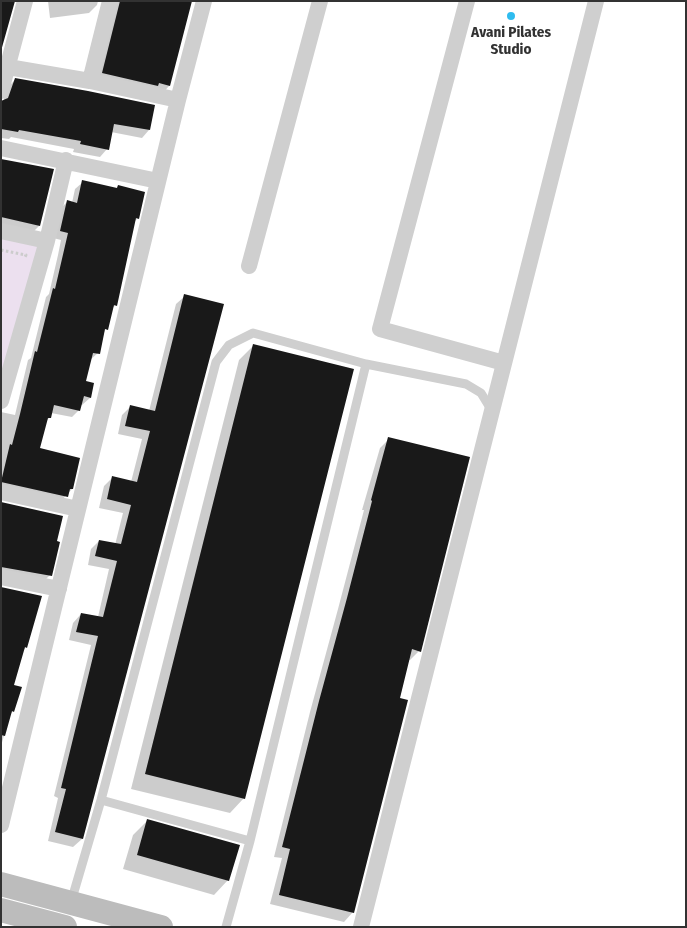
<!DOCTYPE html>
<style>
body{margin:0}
#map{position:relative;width:687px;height:928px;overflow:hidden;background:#fff;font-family:"Fira Sans Condensed",sans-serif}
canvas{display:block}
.frame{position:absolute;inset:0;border:2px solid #323232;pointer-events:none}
</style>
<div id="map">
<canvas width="687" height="928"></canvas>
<div class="frame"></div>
</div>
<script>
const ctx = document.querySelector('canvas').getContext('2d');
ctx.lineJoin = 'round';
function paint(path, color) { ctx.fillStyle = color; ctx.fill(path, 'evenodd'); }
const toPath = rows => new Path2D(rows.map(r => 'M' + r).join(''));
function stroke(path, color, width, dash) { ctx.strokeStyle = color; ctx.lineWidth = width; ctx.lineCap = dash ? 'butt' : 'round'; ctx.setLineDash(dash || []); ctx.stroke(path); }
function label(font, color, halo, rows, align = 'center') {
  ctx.font = font + ' "Fira Sans Condensed",sans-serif'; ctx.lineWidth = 5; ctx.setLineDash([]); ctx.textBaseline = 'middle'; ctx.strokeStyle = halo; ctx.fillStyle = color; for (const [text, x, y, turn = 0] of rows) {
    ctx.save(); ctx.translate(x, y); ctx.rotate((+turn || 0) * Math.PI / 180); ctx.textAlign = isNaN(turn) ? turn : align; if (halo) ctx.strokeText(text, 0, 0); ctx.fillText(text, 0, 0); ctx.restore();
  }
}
const green = toPath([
 [1,231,47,241,1,401]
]);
const shadow = toPath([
 [48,1,98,1,97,5,89,13,50,18],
 [115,1,191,1,169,86,162,94,95,81],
 [15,80,154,106,149,130,142,138,111,132,107,149,100,157,73,152,74,149,11,137,9,139,1,138,1,102,3,102,7,88],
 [1,160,39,226,32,233,1,226],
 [83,182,116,189,118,186,138,218,134,222,116,305,111,309,98,353,90,360,84,382,93,384,90,398,82,405,81,405,79,410,72,417,51,413,49,418,45,422,39,449,72,489,59,503,1,491,1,412,15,415,28,360,31,358,46,297,49,294,58,255,61,240,53,238,60,209,67,202,72,203,75,189],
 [185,296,82,839,73,847,48,841,58,798,54,796,91,645,69,640,73,623,81,614,98,617,109,569,88,565,91,549,99,541,115,545,123,513,99,508,104,486,113,477,131,482,142,439,118,434,122,415,131,406,149,411,176,304],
 [254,345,244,798,230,813,131,789,239,360],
 [389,439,419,651,410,660,408,660,353,912,344,922,270,904,282,858,274,857,310,712,338,609,364,510,362,510,380,448],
 [1,504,56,542,50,575,42,583,1,576],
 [1,588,26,647,23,651,13,686,13,711,10,715,1,746],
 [147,821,228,880,214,895,123,869,133,835]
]);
const building = toPath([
 [1,1,15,1,1,51],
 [120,1,192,1,170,86,159,83,158,86,102,73],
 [15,78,88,91,155,105,150,130,114,124,109,150,80,144,81,141,19,130,18,132,1,129,1,101,8,98],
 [1,159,54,169,40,226,1,217],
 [82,180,117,188,118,185,145,192,139,219,136,218,117,306,114,305,108,330,105,329,100,354,93,353,86,381,94,383,91,398,84,396,80,411,54,405,51,418,48,418,40,448,80,458,73,489,70,489,68,497,1,482,10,444,12,445,20,414,35,351,37,352,53,288,55,289,68,233,60,231,67,200,77,203],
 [184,294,224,304,83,839,55,832,66,789,61,788,98,636,76,632,81,613,103,617,117,561,95,556,99,540,121,544,131,505,107,499,112,476,137,482,150,431,125,426,130,405,155,411],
 [253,344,354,369,245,799,145,774],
 [388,437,470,457,421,652,412,649,400,698,408,700,354,913,279,895,290,849,282,847,319,701,347,598,372,501,371,500],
 [1,502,63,516,57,541,60,542,52,576,1,567],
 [1,587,42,596,27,648,25,647,14,685,22,687,14,712,12,711,5,736,1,735],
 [147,819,240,845,229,881,137,855]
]);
const path = toPath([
 [1,250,26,255,25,257]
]);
const service = toPath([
 [366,364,466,384,481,393,492,411],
 [101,800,250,841],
 [71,902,101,800,216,362,229,345,253,333,366,364,250,841,226,927]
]);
const minor = toPath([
 [467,1,380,329,504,363],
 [8,67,90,81,178,100],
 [90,81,110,1],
 [1,91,25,1],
 [1,148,158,181],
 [1,231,47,241],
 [249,266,320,1],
 [1,401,47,241,66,160],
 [1,492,78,509],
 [1,577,59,589],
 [1,825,178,100,204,1],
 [361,927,596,1]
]);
const secondary = toPath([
 [1,884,161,927],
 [1,910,65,927]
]);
const markers = [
 [511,16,5,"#2fbcef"]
];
const poiNames = [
 ["Avani Pilates",511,33],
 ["Studio",511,50]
];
paint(green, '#ece0ef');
paint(shadow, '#0003');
paint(building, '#191919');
stroke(path, '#ccc', 3, [2.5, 2.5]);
stroke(service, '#cfcfcf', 9);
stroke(minor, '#cfcfcf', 16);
stroke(secondary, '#bcbcbc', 24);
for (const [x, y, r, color] of markers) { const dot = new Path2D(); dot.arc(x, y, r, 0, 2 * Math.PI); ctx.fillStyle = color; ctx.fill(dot); stroke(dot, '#fff', 2); }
label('bold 15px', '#323232', '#fff', poiNames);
</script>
